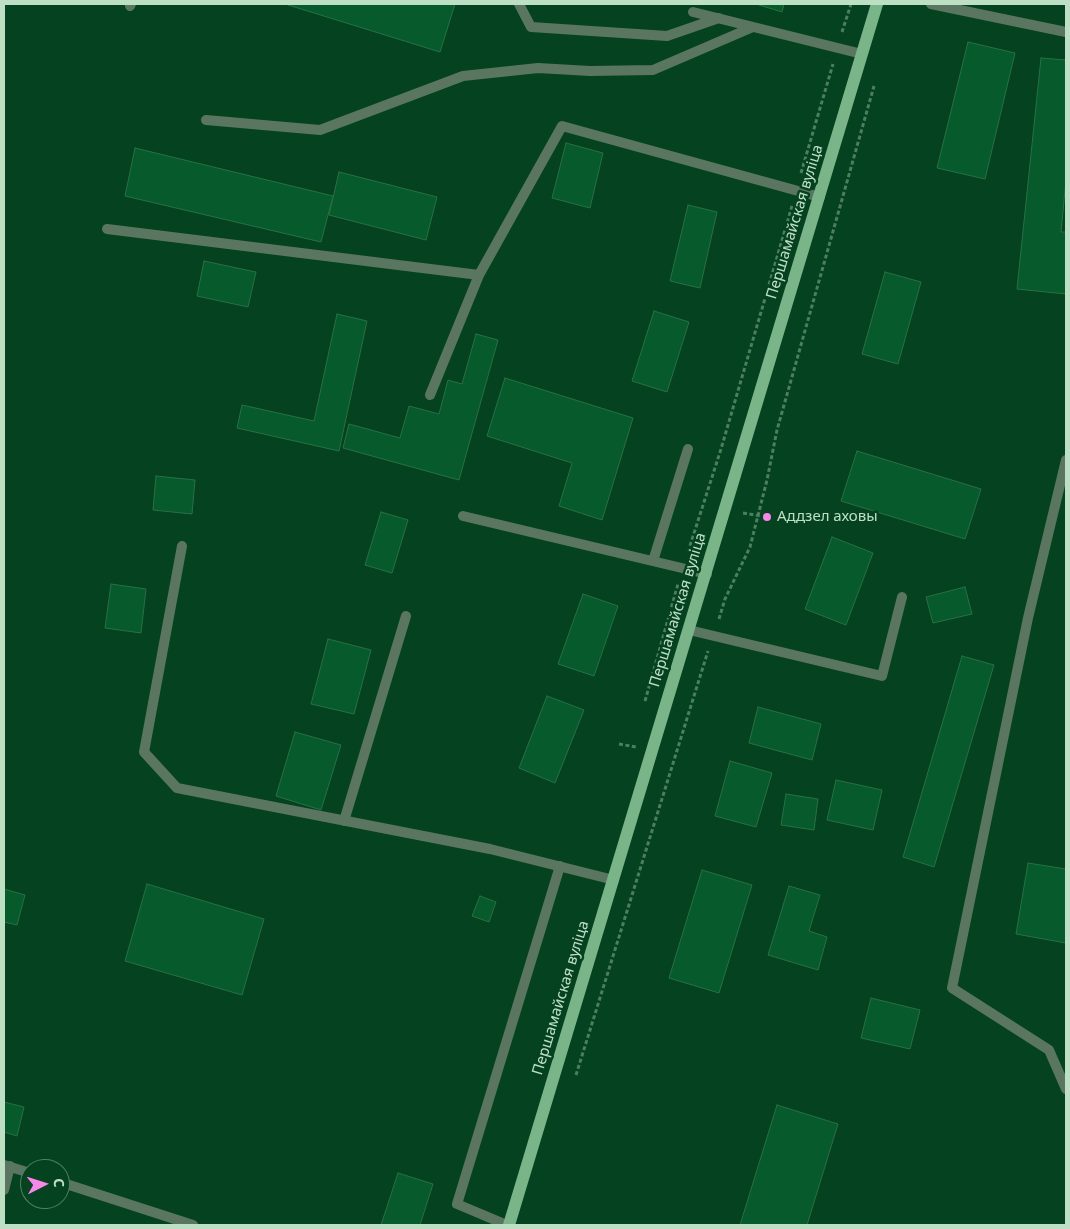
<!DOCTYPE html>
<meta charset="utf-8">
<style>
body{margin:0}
#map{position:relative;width:1070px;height:1229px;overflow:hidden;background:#05421f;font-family:"Noto Sans",sans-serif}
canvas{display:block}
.frame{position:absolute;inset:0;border:5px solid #bde0c5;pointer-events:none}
.north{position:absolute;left:20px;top:1159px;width:50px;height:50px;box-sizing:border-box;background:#05421f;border:1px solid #4f8161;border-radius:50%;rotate:85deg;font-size:14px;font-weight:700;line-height:20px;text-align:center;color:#bde0c5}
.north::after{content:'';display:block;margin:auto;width:18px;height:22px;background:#f888ea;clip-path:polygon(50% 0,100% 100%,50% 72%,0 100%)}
</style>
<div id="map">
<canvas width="1070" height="1229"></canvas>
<div class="frame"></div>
<div class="north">С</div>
</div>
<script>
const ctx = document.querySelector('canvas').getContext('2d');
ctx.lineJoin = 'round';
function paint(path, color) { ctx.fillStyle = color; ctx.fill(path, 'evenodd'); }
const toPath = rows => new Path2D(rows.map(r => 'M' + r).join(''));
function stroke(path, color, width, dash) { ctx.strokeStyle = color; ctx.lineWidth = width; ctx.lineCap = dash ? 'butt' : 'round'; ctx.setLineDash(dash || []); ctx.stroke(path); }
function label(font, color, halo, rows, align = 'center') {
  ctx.font = font + ' "Noto Sans",sans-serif'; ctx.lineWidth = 5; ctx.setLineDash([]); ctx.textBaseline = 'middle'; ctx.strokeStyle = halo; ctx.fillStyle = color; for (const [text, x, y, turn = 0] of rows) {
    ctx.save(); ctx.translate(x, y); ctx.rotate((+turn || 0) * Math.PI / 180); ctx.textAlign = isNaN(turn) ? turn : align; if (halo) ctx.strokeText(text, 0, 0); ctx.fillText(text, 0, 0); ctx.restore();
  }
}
const building = toPath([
 [285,4,455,4,440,52,285,4],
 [756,4,784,4,782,12,756,4],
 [968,42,1015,53,985,179,937,168,968,42],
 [1041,58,1066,60,1066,180,1061,232,1066,232,1066,294,1017,289,1041,58],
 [566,143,603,153,590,208,552,198,566,143],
 [135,148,333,196,321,242,125,196,135,148],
 [339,172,437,197,426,240,329,215,339,172],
 [688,205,717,212,700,288,670,281,688,205],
 [204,261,256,272,248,307,197,296,204,261],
 [885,272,921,282,898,364,862,354,885,272],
 [654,311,689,322,667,392,632,381,654,311],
 [337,314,367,321,339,451,237,428,242,405,314,421,337,314],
 [476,334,498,340,459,480,343,448,349,424,400,438,409,406,439,414,448,380,462,384,476,334],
 [505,378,633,418,602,520,559,506,572,463,487,436,505,378],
 [857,451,981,489,965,539,841,501,857,451],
 [156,476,195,480,192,514,153,510,156,476],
 [381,512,408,520,392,573,365,565,381,512],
 [832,537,873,553,846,625,805,609,832,537],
 [111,584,146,589,141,633,105,628,111,584],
 [965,587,972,614,933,623,926,597,965,587],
 [583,594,618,606,594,676,558,664,583,594],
 [328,639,371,650,354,714,311,704,328,639],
 [962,656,994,665,934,867,903,857,962,656],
 [547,696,584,710,555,783,519,768,547,696],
 [758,707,821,724,812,760,749,743,758,707],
 [295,732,341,745,321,810,276,796,295,732],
 [730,761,772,773,756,827,715,816,730,761],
 [836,780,882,790,873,830,827,820,836,780],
 [786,794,818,799,814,830,781,825,786,794],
 [1028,863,1066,869,1066,943,1016,934,1028,863],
 [702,870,752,885,719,993,669,978,702,870],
 [147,884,264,919,242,995,125,961,147,884],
 [789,886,820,895,809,931,827,937,818,970,768,955,789,886],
 [4,889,25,895,17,925,4,922,4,889],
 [480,896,496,902,489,922,472,916,480,896],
 [871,998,920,1010,910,1049,861,1038,871,998],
 [4,1102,24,1107,17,1136,4,1132,4,1102],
 [777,1105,838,1124,807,1225,740,1225,777,1105],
 [398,1173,433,1184,420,1225,381,1225,398,1173]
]);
const path = toPath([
 [842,32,851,4],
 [801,173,833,64],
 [743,513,767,517],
 [688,552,721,449,792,206],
 [719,619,725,599,750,547,767,480,777,430,874,86],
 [645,701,678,584],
 [619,744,636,747],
 [576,1075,708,651]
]);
const service = toPath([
 [519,4,531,27,667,36,719,18],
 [931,4,1066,32],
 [130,6,131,4],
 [693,12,862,54],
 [206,120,320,130,463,76,538,68,590,71,653,70,753,27],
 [107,229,479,275,562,126,820,197],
 [430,395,479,275],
 [1066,460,1028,618,952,988,1049,1050,1066,1089],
 [463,516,707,574],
 [653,561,688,449],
 [689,630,882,676,902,597],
 [4,1190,10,1166],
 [507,1225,457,1204,560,866]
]);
const minor = toPath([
 [182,546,144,752,177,788,490,849,614,880],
 [344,821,406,616],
 [4,1165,30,1173],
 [60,1182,193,1225]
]);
const primary = toPath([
 [509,1225,877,4]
]);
const markers = [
 [767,517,5,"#f888ea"]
];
const streetNames = [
 ["Першамайская вуліца",795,222,-73],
 ["Першамайская вуліца",678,610,-73],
 ["Першамайская вуліца",561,998,-73]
];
const poiNames = [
 ["Аддзел аховы",777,517]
];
paint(building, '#075a2c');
stroke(building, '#287142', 1);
stroke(path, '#4c7f5f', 3, [4, 2.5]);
stroke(service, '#5a7661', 10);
stroke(minor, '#5a7661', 10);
stroke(primary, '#79b589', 12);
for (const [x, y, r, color] of markers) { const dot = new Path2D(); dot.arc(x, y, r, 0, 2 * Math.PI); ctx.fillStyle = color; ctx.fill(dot); stroke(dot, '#05421f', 2); }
label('15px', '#bde0c5', '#05421f', streetNames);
label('15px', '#bde0c5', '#05421f', poiNames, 'left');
</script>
